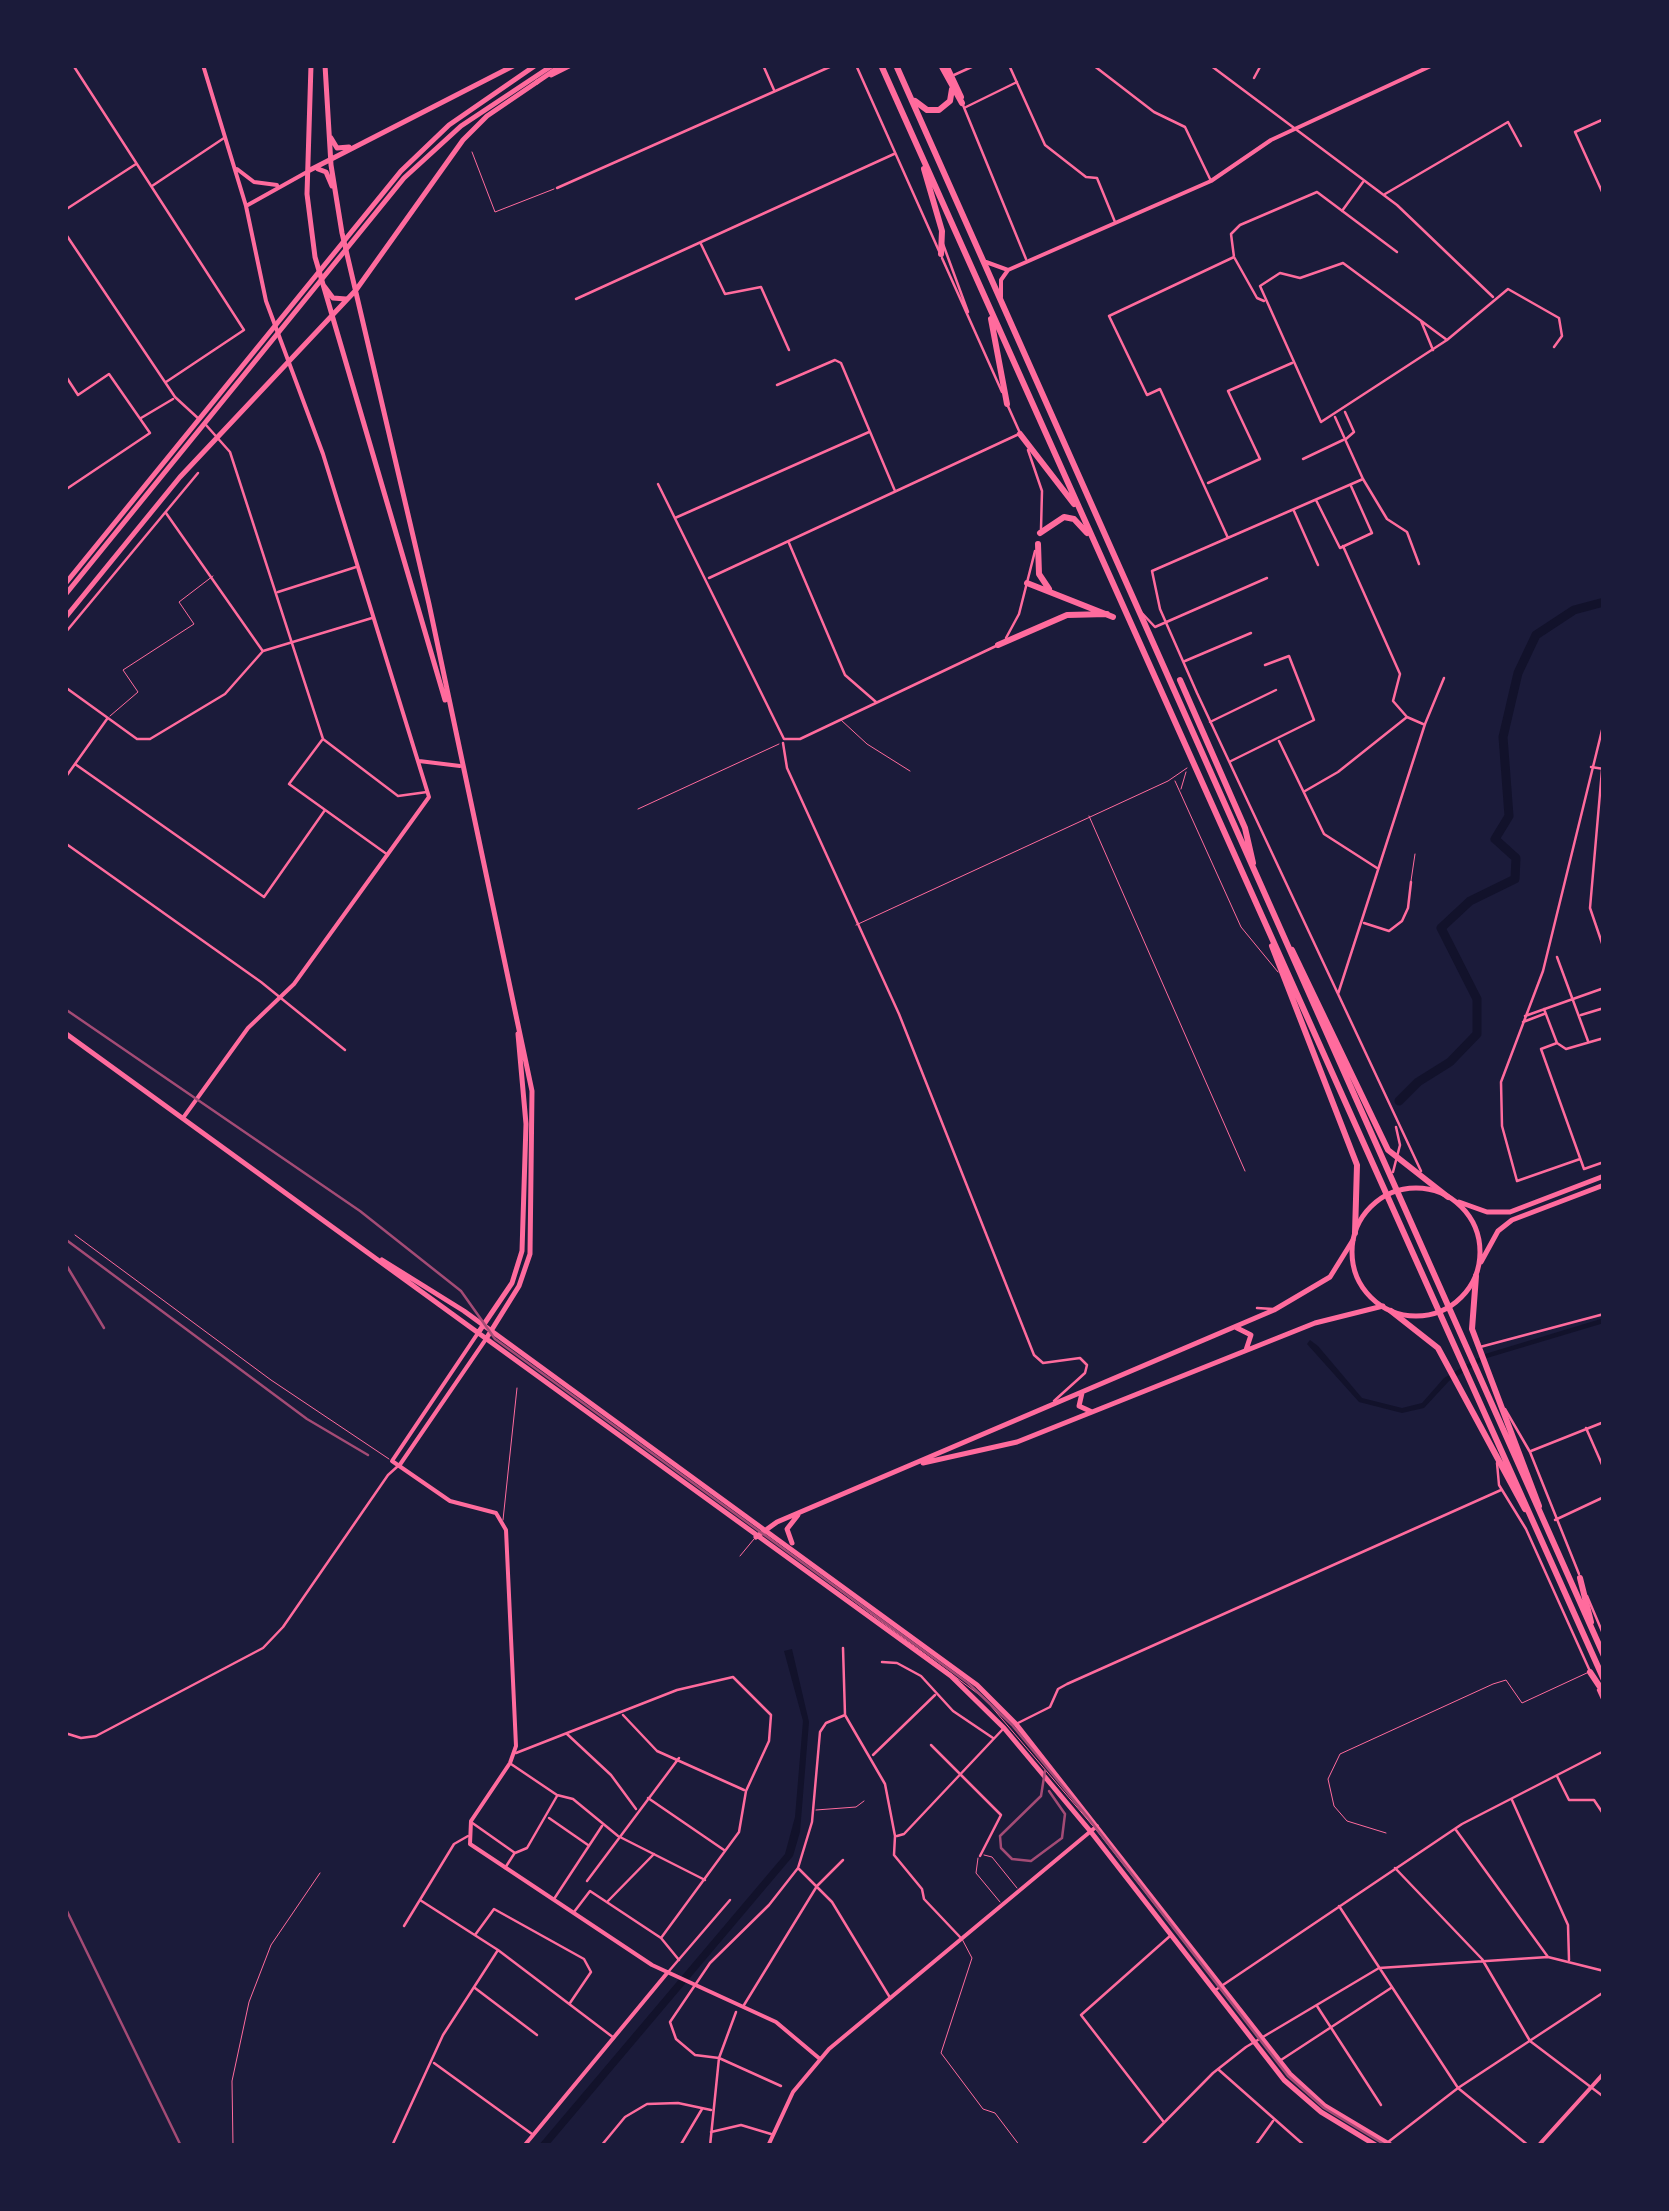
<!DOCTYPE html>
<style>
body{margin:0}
#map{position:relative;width:1669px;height:2211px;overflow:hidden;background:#1b1b3a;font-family:"IBM Plex Sans",sans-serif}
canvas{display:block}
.frame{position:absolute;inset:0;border:68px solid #1b1b3a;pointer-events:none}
</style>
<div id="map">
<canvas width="1669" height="2211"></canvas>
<div class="frame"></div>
</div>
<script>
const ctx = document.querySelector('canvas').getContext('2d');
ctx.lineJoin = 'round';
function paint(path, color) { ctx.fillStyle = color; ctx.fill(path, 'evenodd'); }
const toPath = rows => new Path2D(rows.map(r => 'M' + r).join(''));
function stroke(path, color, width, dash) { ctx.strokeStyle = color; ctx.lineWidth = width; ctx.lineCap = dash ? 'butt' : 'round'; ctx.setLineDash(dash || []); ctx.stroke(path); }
const water = toPath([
 [1604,1318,1604,1323,1487,1358,1449,1381,1424,1408,1402,1413,1359,1402,1307,1344,1310,1340,1318,1346,1362,1398,1402,1408,1422,1403,1444,1378,1485,1354],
 [792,1649,809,1722,800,1832,793,1856,548,2146,538,2146,785,1854,795,1817,803,1721,784,1651]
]);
const river = toPath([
 [1399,1101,1418,1082,1450,1062,1477,1034,1477,999,1441,928,1470,901,1515,879,1516,858,1495,839,1509,816,1503,737,1518,673,1536,635,1574,610,1604,602]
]);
const service = toPath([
 [472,152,495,212,554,189],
 [110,716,138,692,123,670,194,624,179,602,213,576],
 [841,720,867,744,910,771],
 [1175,781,1241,927,1278,972],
 [1181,789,1186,772],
 [638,809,779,744],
 [1089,816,1245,1171],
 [1411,881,1415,854],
 [856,925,1168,781,1187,768],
 [75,1235,271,1380,389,1459],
 [503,1520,517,1388],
 [763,1533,985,1699,1093,1826],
 [740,1556,754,1539],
 [816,1810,856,1807,864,1801],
 [1386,1833,1347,1821,1334,1806,1328,1779,1340,1754,1493,1684,1506,1680,1522,1703,1589,1672],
 [984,1855,992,1857,1017,1888],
 [978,1858,976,1873,1000,1902],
 [962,1939,972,1958,941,2053,983,2109,995,2113,1020,2146],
 [233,2146,232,2081,249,2002,271,1945,320,1873]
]);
const minor = toPath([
 [73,65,244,330,166,382],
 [763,65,774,90],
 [856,65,939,251],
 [1009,65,1045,145,1086,177,1097,178,1115,222],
 [1093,65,1154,112,1185,127,1211,181],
 [1210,65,1397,205,1493,297],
 [954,75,976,65],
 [1254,78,1261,65],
 [963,105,1026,259],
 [966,107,1017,82],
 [1604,119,1575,132,1604,196],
 [152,186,224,138],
 [557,188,834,65],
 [1385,194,1508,122,1521,146],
 [65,210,136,164],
 [1342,211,1363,182],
 [65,233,175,397,200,420],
 [701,244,725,294,761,287,789,350],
 [943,244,968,312],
 [942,258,1002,392],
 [576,299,894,154],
 [1264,301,1257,298,1234,257,1231,234,1240,225,1317,192,1397,252],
 [1421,321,1433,350],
 [1447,340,1343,263,1300,278,1280,273,1260,286,1321,422,1447,340,1508,289,1559,318,1562,336,1554,347],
 [65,375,78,395,109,374,150,433,65,490],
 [777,385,835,360,841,363,895,491],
 [1007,404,1020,433],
 [1345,412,1354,432,1346,439],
 [1335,417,1363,479,1387,519,1407,532,1419,564],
 [141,418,173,399],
 [206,425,230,452,323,739,398,796,427,792],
 [1028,450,1042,491,1041,529],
 [1303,459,1343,440],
 [1363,479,1152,571,1160,609,1197,693,1421,1171],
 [1208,483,1260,459,1228,391,1292,363],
 [658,484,784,739,800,739,996,646],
 [1316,500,1340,548,1372,533,1351,486],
 [1294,511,1318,565],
 [166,513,262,650],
 [675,518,869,432],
 [1228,538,1160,389,1147,395,1109,316,1234,257],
 [789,543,845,675,876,702],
 [1343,546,1400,674,1393,701,1407,717,1423,724],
 [709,578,1019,434],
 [278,592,356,567],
 [1140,611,1155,627,1267,578],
 [65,633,198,473],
 [1006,638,1019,614,1035,551],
 [1185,661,1251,633],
 [65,687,137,739,150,739,225,694,263,651,372,618],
 [1210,722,1276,690],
 [322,740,289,784,388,855],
 [1279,741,1324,834,1377,868],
 [783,743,787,768,899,1014,1034,1355,1043,1363,1080,1358,1087,1365,1085,1373,1054,1401],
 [1231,761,1314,720,1289,656,1265,665],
 [75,764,264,897,325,810],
 [1591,767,1604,769],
 [1602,770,1590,908,1604,949],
 [65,778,107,719],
 [1305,791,1338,772,1407,717],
 [65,843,261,982,345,1050],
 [1364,923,1389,931,1402,921,1408,908,1411,882],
 [1557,957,1588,1041],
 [1338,994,1425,724,1444,678],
 [1544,1009,1557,1043],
 [1581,1015,1604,1008],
 [1525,1016,1604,988],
 [1523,1022,1544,1014],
 [1604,1038,1566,1049,1557,1043,1541,1049,1584,1169,1604,1162],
 [1580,1159,1517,1181,1502,1126,1501,1082,1543,971,1604,722],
 [1393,1172,1400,1145,1396,1127],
 [1257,1308,1273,1309],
 [1480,1347,1604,1314],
 [1505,1409,1530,1452,1579,1574],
 [1586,1428,1604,1469],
 [1531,1451,1604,1422],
 [1497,1463,1499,1485,1526,1529,1589,1669],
 [1555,1520,1604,1497],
 [1587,1596,1604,1636],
 [843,1648,845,1715,885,1784,895,1836,894,1855,922,1889,924,1899,960,1937],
 [882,1662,897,1663,921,1676,953,1711,993,1738],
 [1598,1690,1604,1703],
 [623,1715,657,1751,744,1790],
 [1016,1724,1050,1707,1058,1689,1067,1684,1501,1490],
 [65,1733,81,1738,96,1736,263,1648,283,1627,388,1475,398,1466],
 [567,1734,611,1775,636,1809],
 [931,1745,1001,1815,980,1856],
 [516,1753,677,1690,733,1677,771,1715,769,1741,746,1791,739,1832,661,1938],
 [873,1755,935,1695],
 [511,1764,557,1795,573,1799,618,1836,705,1880],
 [1557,1776,1569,1800,1594,1800,1604,1815],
 [648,1798,724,1850],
 [1512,1800,1568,1925,1569,1960],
 [549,1818,588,1845],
 [471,1822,515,1853,527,1848,557,1796],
 [1456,1830,1548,1957],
 [897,1836,904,1834,1003,1729],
 [505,1868,514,1854],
 [1395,1868,1482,1959,1530,2041,1604,2097],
 [799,1869,832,1902,889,1996],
 [587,1881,679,1758],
 [554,1899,602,1826],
 [420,1900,498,1950,614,2038],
 [608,1901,654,1854],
 [1339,1906,1458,2088,1529,2146],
 [574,1912,590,1891,661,1938,679,1960],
 [404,1926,454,1844,468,1836],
 [475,1935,494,1909,584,1959,591,1972,570,2003],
 [669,1971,730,1900],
 [475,1988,537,2035],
 [1214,1991,1462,1824,1604,1751],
 [744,2005,817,1886,843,1860],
 [1317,2006,1381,2105],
 [1281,2060,1391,1988],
 [434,2063,532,2134],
 [1219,2070,1305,2146],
 [781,2086,719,2058,695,2055,676,2039,670,2022,710,1963,769,1905,798,1868,812,1822,820,1732,826,1723,845,1715],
 [1163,2121,1081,2015,1170,1936],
 [711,2132,741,2125,771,2134],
 [392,2146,443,2035,498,1950],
 [601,2146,625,2117,647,2104,678,2103,711,2110],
 [680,2146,702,2109],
 [710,2146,719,2058,736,2012],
 [1141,2146,1213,2073,1246,2047,1379,1968,1548,1957,1604,1971],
 [1255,2146,1273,2121],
 [1383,2146,1458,2088,1604,1992]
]);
const tertiary = toPath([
 [237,169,254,182,277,185],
 [246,206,307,172],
 [986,262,1008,270],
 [1001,297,1001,280,1008,270,1211,181,1271,140,1433,65],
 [419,761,460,766],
 [183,1118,248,1028,294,984,429,797,323,454,266,301,246,206,203,65],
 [478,1333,392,1461,450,1501,496,1513,506,1530,516,1746,510,1763,471,1821,470,1844,652,1965,776,2022,820,2059],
 [399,1466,486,1339],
 [524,2146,668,1972],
 [768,2146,793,2092,829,2049,1097,1826],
 [1538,2146,1604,2073]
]);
const secondary = toPath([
 [311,65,307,194,315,257,445,700],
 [325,65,331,165,342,233,429,604,532,1091,530,1254,519,1286,486,1339],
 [551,75,571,65],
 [331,138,337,148,349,147],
 [318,169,326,172,332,186],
 [308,171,515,65],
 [324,286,333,298,346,299],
 [65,618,180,477,356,290,463,140,487,116,537,82],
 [65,1033,951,1676,1004,1728,1091,1832,1284,2080,1321,2112,1377,2146],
 [382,1260,464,1311,977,1685,1016,1724,1290,2074,1325,2106,1392,2146],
 [1237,1328,1251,1335,1246,1350],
 [478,1333,512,1283,522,1251,526,1124,518,1034],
 [1082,1393,1079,1406,1092,1412],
 [923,1463,1017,1442,1315,1323,1383,1306],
 [756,1537,777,1522,1274,1310,1330,1277,1353,1240],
 [792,1543,787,1529,798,1515]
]);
const primary = toPath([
 [537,82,562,65],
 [65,584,401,171,449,125,536,65],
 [65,595,404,178,461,126,553,65],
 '1352 1252a64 64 0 1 1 128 0a64 64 0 1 1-128 0Z',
 [1459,1202,1487,1212,1510,1212,1604,1176],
 [1481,1262,1498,1231,1512,1220,1604,1185]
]);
const trunk = toPath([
 [881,65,1604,1680],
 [896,65,1604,1656],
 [941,65,962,103],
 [946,65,961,97],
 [915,101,927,110,939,110,950,101,952,89],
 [924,169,942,231,941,254],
 [991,319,1007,404],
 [1020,434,1074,504],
 [1040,533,1064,517,1074,519,1087,533],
 [1038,544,1039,574,1049,589],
 [1027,583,1113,617],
 [998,645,1067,615,1107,614],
 [1180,680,1245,828,1253,863],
 [1272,946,1357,1165,1355,1233],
 [1292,950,1388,1150,1448,1197],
 [1476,1276,1472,1329,1539,1506],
 [1391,1311,1438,1348,1525,1509],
 [1580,1578,1591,1622],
 [1590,1672,1604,1693]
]);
const tram = toPath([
 [65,1009,360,1211,461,1291,495,1339,968,1683,1012,1725,1086,1815,1288,2076,1324,2108,1387,2146],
 [1045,1771,1041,1796,1000,1836,1001,1848,1012,1859,1031,1861,1062,1838,1065,1814,1049,1791]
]);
const rail = toPath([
 [65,1239,307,1419,368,1455],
 [65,1263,104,1328],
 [65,1907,181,2146]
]);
paint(water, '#12122b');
stroke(river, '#12122b', 9);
stroke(service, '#ff6b9d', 1);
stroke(minor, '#ff6b9d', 2.5);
stroke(tertiary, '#ff6b9d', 4);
stroke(secondary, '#ff6b9d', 5);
stroke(primary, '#ff6b9d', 5);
stroke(trunk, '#ff6b9d', 6);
stroke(tram, '#a44b75', 2.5);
stroke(rail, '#a44b75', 2.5);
</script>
